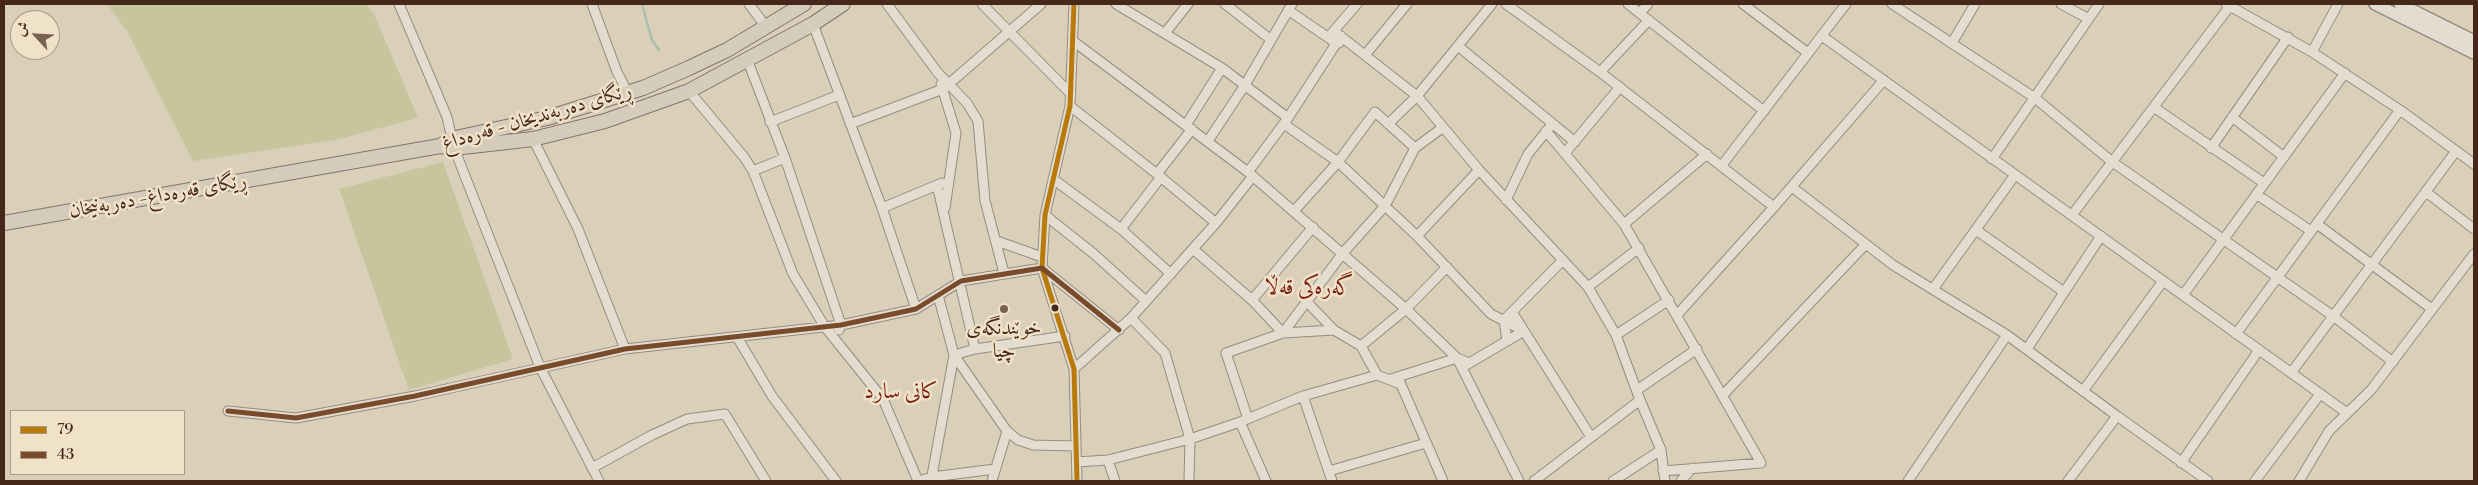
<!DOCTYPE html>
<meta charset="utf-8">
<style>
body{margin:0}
#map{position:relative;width:2478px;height:485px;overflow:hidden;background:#dacfb9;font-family:"Libre Bodoni",Amiri,serif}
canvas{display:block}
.frame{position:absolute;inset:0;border:5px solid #46281b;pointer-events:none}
.legend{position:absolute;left:10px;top:410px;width:175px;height:65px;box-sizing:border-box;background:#f0e2c8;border:1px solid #ac9883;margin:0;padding:6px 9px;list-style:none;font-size:15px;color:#46281b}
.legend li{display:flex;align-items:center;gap:10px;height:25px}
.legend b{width:25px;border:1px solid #ac9883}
.north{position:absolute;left:10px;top:10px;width:50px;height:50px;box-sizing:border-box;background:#f0e2c8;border:1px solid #ac9883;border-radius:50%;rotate:295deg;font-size:14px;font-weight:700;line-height:20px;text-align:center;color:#46281b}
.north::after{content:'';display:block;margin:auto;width:18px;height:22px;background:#7a6252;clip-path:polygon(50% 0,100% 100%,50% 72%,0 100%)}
</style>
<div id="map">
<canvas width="2478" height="485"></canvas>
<div class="frame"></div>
<ul class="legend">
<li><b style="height:6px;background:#b97a09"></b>79</li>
<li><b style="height:6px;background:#7a4b2a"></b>43</li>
</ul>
<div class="north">ش</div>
</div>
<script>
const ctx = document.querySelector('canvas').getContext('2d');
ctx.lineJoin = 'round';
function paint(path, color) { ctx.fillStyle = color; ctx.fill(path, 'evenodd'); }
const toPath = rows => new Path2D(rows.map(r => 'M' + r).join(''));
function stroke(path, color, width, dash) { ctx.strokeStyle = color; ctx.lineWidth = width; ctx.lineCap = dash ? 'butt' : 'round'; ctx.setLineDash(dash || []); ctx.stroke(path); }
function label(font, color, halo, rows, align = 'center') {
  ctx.font = font + ' "Libre Bodoni",Amiri,serif'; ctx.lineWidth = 5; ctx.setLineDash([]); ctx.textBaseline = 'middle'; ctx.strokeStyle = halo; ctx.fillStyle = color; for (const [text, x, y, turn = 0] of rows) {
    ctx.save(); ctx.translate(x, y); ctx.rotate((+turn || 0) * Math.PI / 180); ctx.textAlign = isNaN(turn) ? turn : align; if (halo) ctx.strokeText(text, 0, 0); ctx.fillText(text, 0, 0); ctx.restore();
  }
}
const green = toPath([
 [107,4,367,4,375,16,418,118,335,140,193,161,127,31],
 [443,162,513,359,409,390,339,189]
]);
const stream = toPath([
 [642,4,652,40,659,50]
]);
const minor = toPath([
 [399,4,447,117,454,148,540,367,599,481],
 [592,4,617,72,628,93],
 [749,4,766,27],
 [887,4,938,73,967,103,978,121,985,201,1004,273],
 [982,4,1071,94],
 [1074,4,1070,106,1045,215,1042,268,1074,369,1077,481],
 [1116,4,1222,68,1186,125],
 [1225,4,1270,39],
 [1506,4,1600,72,1774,207],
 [1628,4,1764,111],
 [1743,4,1808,53],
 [1892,4,2035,98,2111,161,2333,316,2393,362],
 [2061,4,2089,19],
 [2226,4,2312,52,2400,110,2474,164],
 [1288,10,1336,43,1339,43],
 [1640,13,1648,4],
 [813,24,882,208,916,309],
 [1334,31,1417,96,1479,170,1588,287,1616,335,1640,400,1661,450,1665,481],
 [1165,33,1188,4],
 [1331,34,1357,4],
 [1822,36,2347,413],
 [1073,41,1248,172,1406,309,1457,358,1519,481],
 [1952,43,1975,4],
 [1458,46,1575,142],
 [2312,52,2338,4],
 [1365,55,1407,4],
 [747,59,785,158,841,325,839,330],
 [1222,68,1288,118],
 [1600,72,1649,20],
 [941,84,956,133,945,208],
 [689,91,744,157,753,171,793,274,825,327,883,399,918,481],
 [1070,106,1157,174,1216,223],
 [2155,108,2264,183],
 [2232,117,2284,157],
 [770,122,839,95],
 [850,124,943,89,1041,4],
 [1284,124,1338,162,1417,236,1491,314,1524,331],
 [1388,124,1417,96,1492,4],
 [1546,131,1624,224,1761,463,1663,471],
 [533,139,578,229,625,349],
 [1208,141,1245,85,1292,4],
 [2211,148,2288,37],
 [1565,153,1620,87],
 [1992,159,2099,4],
 [1722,165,1846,4],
 [753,171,785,158],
 [1248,172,1288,118,1341,36],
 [1157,174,1192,129],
 [1053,179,1121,229,1171,274],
 [937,185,975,349],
 [1792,187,1893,265,2007,335,2117,416,2068,481],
 [2426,192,2474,229],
 [2256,194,2311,231],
 [1506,200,1528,154,1549,128],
 [882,208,942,183],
 [1294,211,1338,162,1375,112,1415,148],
 [1045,215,1094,254,1146,301],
 [2072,215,2230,6],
 [1624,224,1707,154],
 [2317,224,2432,309],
 [1121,229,1161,177],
 [1976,230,2064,292],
 [1417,236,1479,170],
 [997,241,1042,257],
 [1193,249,1252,300,1283,333,1343,253,1385,206,1415,148,1442,128],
 [1588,287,1639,248],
 [1933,289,2015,175],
 [938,295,954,355,1007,431,1018,440,1033,445,1076,446],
 [2183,295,2345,73],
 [1252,300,1313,227],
 [1307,302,1334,330,1361,346,1377,375],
 [1512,312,1591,437],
 [1677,315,1774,207,1884,80],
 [1131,318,1165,353,1190,439,1189,481],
 [2236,334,2400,110],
 [1616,335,1669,300],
 [737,337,772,396,836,481],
 [1507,341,1504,320,1563,260],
 [1361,346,1406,309,1447,267],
 [2027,349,2101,236],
 [954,355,975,349,1065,336],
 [1466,365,1524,331],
 [1074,369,1131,318,1216,223,1253,176],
 [2291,373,2456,151],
 [1391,379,1457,358,1469,363],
 [1399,380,1443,481],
 [1637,390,1697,349],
 [2083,391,2163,281],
 [1723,395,1865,245],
 [1303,396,1332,481],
 [228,411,296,418,415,396,625,349,841,325,916,309,961,281,1042,268,1119,330],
 [2117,416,2208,481],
 [1248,419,1226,353,1283,333,1334,330],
 [1240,422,1266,481],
 [1108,460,1115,481],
 [1077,462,1108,460,1190,439,1240,422,1303,396,1377,375,1400,384],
 [2181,463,2259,350],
 [592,468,652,435,687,419,725,414,766,481],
 [1329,471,1426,443],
 [919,481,932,477,995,469],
 [931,481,954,355],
 [992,481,1007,431],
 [1534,481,1640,400],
 [1613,481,1661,450],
 [1681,481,1692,468],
 [1908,481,2007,335],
 [2255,481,2320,394],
 [2299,481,2329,431,2371,390,2474,254]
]);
const tertiary = toPath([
 [2375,4,2474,53],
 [2400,4,2474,41]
]);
const primary = toPath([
 [440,146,454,148,533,139,605,121,689,91,813,24,843,4],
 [4,223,440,146,451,139,547,118,643,88,689,68,727,50,804,4]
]);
const bus1 = toPath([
 [1074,4,1070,106,1045,215,1042,268,1074,369,1077,481]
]);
const bus2 = toPath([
 [228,411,296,418,415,396,625,349,841,325,916,309,961,281,1042,268,1119,330]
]);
const markers = [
 [1055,308,4.5,"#46281b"],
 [1004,309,5,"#7a6252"]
];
const streetNames = [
 ["ڕێگای دەربەندیخان - قەرەداغ",537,118,-16],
 ["ڕێگاى قه‌ره‌داغ- ده‌ربه‌نیخان",158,197,-10]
];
const poiNames = [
 ["خوێندنگەی",1004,329],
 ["چیا",1004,352]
];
const quarterNames = [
 ["گەرەکی قەڵا",1309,289],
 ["کانی سارد",901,393]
];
paint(green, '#c7c59e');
stroke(stream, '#abbfae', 2.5);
stroke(minor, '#968c7e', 11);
stroke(tertiary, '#968c7e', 14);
stroke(primary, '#81766a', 16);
stroke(minor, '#e2dcd1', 9);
stroke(tertiary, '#e2dcd1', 11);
stroke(primary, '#d6ccbc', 14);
stroke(bus1, '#b97a09', 5);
stroke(bus2, '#7a4b2a', 5);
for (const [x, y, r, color] of markers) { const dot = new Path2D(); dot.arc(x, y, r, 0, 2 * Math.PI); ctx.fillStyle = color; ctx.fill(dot); stroke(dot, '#f0e2c8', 2); }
label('20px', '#46281b', '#f0e2c8', streetNames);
label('20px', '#46281b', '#f0e2c8', poiNames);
label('22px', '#7a1f14', '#f0e2c8', quarterNames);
</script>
